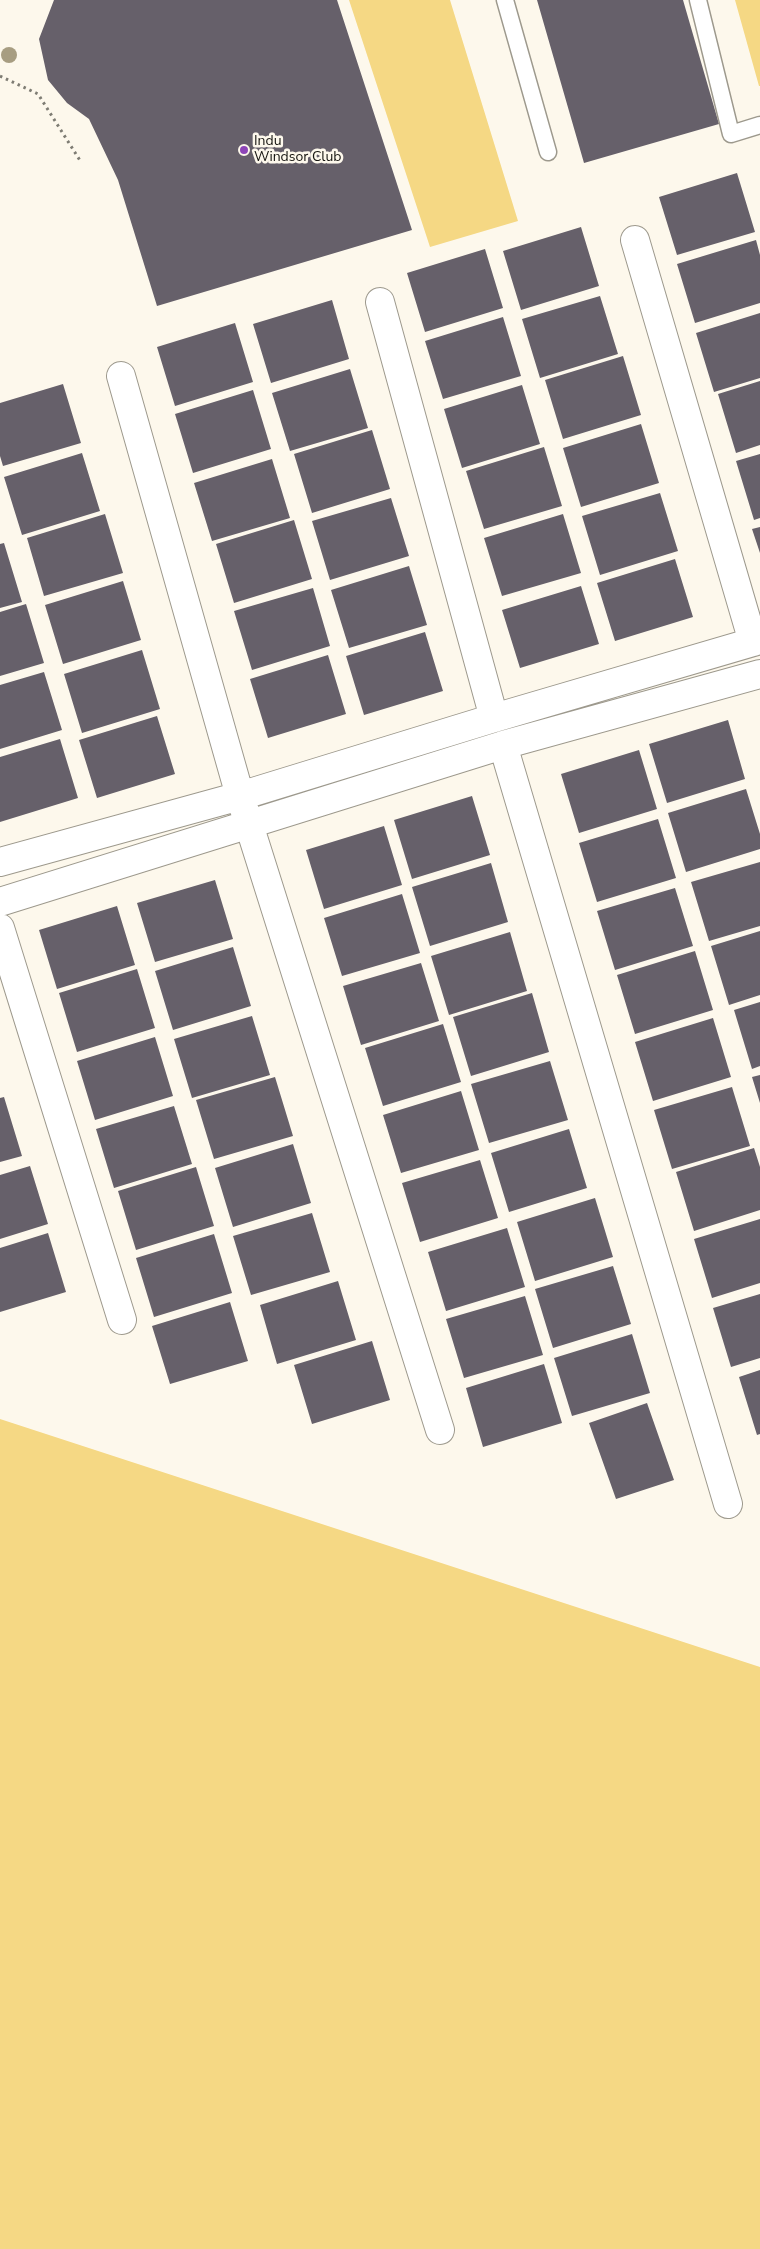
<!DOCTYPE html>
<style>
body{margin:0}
canvas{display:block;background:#fdf8ec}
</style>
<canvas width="760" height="2249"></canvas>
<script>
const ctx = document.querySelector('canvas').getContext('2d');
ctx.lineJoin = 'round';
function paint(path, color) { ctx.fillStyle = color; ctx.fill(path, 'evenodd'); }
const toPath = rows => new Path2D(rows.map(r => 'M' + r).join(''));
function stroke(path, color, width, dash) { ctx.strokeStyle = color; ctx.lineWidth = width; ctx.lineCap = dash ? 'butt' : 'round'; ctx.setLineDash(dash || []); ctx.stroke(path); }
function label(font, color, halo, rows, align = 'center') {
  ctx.font = font + ' "Nunito Sans",sans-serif'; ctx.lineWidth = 5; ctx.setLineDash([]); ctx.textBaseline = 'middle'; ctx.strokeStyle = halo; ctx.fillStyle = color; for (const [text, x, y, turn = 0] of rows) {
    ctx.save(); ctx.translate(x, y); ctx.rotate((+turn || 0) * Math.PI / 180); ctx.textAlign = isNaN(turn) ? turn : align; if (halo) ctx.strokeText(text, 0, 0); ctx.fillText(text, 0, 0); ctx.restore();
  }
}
const green = toPath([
 [349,0,450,0,518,221,430,247],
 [735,0,760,0,760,86,759,86],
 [0,1419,760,1667,760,2249,0,2249]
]);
const building = toPath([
 [54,0,337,0,412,230,157,306,118,180,89,119,67,103,48,80,39,39],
 [537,0,683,0,719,124,584,163],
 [737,173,755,232,677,255,659,197],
 [581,227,599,286,521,310,503,251],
 [756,240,760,255,760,303,695,323,677,264],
 [485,249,503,308,425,332,407,273],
 [600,296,618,354,540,378,522,319],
 [332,300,349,359,271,383,253,324],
 [760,313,760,378,714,392,696,333],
 [503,317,521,376,443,399,425,341],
 [235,323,253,382,175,406,157,347],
 [623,356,641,415,563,439,545,380],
 [350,369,368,428,290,451,272,393],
 [760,381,760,445,736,453,718,394],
 [63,384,81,443,3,466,0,456,0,403],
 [522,385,540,444,462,468,444,409],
 [253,390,271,449,193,473,175,414],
 [641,424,659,483,581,507,563,448],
 [372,430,390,489,312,513,294,454],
 [544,447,562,506,484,529,466,471],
 [82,453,100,511,22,535,4,477],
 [760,454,760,518,754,520,736,461],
 [272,459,290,518,212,541,194,483],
 [660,493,678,551,600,575,582,516],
 [391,498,409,556,330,580,312,521],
 [105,514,123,573,44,596,27,538],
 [563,514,581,573,502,596,484,538],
 [294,520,312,579,234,603,216,544],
 [760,527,760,553,752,529],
 [4,543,22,602,0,608,0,544],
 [675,559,693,617,615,641,597,583],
 [409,566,427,625,349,648,331,590],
 [123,581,141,640,63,664,45,605],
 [581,586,599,644,520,668,502,610],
 [313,588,330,646,252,670,234,611],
 [26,604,44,663,0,676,0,612],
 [425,632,443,691,364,715,346,656],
 [142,650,160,709,82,733,64,674],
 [328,655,346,714,268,738,250,679],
 [44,672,62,730,0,749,0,685],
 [157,716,175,774,97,798,79,740],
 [728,720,745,779,667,803,649,744],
 [60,739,78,798,0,822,0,757],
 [639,750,657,809,579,833,561,774],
 [746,789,760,834,760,849,686,872,668,813],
 [472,796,490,855,412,879,394,820],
 [658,819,676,878,597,902,579,843],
 [384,826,402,885,324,909,306,850],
 [760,862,760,926,709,941,691,882],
 [491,863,508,922,430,946,412,887],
 [215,880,233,939,155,962,137,903],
 [675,888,693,946,615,970,597,911],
 [402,894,420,953,342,976,324,918],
 [117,906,135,965,57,989,39,930],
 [760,931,760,995,729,1005,711,946],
 [510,932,527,991,449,1015,431,956],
 [233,947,251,1006,173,1030,155,971],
 [695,951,713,1010,635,1034,617,975],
 [421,963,439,1021,361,1045,343,986],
 [137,969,155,1028,77,1052,59,993],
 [532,993,549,1052,471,1076,453,1017],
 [760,1002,760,1066,752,1069,734,1010],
 [252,1016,270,1075,192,1098,174,1039],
 [713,1018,731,1077,653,1101,635,1042],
 [443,1024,461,1082,383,1106,365,1048],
 [155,1037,173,1096,95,1120,77,1061],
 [550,1061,568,1120,489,1143,471,1084],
 [760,1075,760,1103,752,1077],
 [275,1077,293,1136,214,1159,196,1100],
 [732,1087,750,1146,672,1169,654,1110],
 [461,1091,479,1150,401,1173,383,1115],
 [4,1097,22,1156,0,1162,0,1098],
 [174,1106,192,1164,114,1188,96,1129],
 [569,1129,587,1188,509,1212,491,1153],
 [293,1144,311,1203,233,1227,215,1168],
 [754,1148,760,1167,760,1210,694,1231,676,1172],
 [480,1160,498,1218,420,1242,402,1183],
 [30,1166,48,1224,0,1239,0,1175],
 [196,1167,214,1226,136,1250,118,1191],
 [595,1198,613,1257,535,1281,517,1222],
 [312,1213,330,1272,251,1295,233,1236],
 [760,1219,760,1283,712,1298,694,1239],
 [507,1228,525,1287,446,1311,428,1252],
 [48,1233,66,1292,0,1312,0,1248],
 [214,1234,232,1293,154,1317,136,1258],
 [613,1266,631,1324,553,1348,535,1289],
 [338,1281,356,1340,277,1364,260,1305],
 [760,1294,760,1358,731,1367,713,1308],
 [525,1296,543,1355,464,1378,446,1319],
 [230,1302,248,1361,170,1384,152,1326],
 [632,1334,650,1393,572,1416,554,1358],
 [372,1341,390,1400,312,1424,294,1365],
 [544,1364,562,1423,483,1447,466,1388],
 [760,1370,760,1434,757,1435,739,1377],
 [647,1403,674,1480,616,1499,589,1423]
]);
const path = toPath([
 [0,76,38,94,81,162]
]);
const service = toPath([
 [505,0,548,152],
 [698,0,731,134,760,125]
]);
const minor = toPath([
 [635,240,753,642],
 [380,302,494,718],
 [121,376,240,796,440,1430],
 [503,745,728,1504],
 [0,862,240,796,494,718,760,640],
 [0,902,503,745,760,674],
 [0,928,122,1320]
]);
const trees = [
 [9,55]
];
const markers = [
 [244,150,5,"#8d45b7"]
];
const poiNames = [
 ["Indu",254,142],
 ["Windsor Club",254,158]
];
paint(green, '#f5d884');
paint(building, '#66606a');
stroke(service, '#9d998d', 19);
stroke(minor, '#9d998d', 30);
stroke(path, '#7e7c73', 3, [2.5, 4]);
stroke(service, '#fff', 16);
stroke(minor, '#fff', 28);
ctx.fillStyle = '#a79d81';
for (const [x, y] of trees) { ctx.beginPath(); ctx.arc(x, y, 8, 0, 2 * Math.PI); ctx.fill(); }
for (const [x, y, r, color] of markers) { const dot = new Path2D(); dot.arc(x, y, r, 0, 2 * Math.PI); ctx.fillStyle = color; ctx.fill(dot); stroke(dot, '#fdf8ec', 2); }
label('14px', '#161510', '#fdf8ec', poiNames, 'left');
</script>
